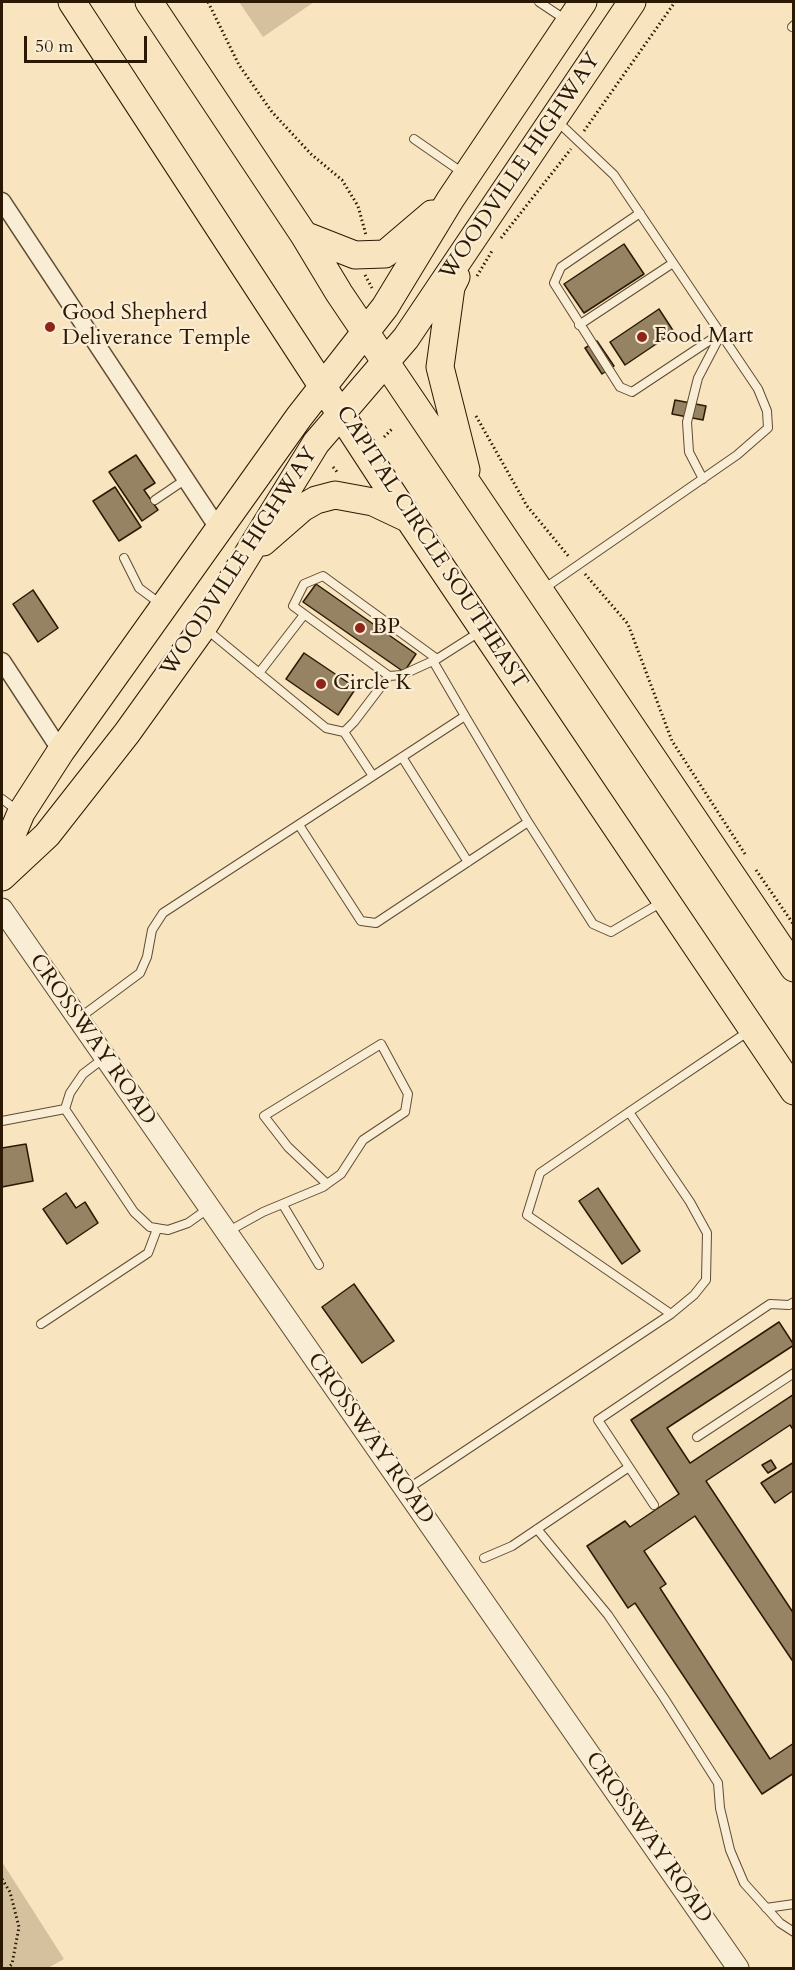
<!DOCTYPE html>
<style>
body{margin:0}
#map{position:relative;width:795px;height:1970px;overflow:hidden;background:#f8e4be;font-family:Cardo,serif}
canvas{display:block}
.frame{position:absolute;inset:0;border:3px solid #2c1903;pointer-events:none}
.scale{position:absolute;left:24px;top:36px;width:123px;height:27px;box-sizing:border-box;border:3px solid #2c1903;border-top:0;padding-left:8px;font-size:18px;line-height:21px;white-space:nowrap;color:#2c1903;-webkit-text-stroke:4px #faedd5;paint-order:stroke}
</style>
<div id="map">
<canvas width="795" height="1970"></canvas>
<div class="frame"></div>
<div class="scale">50 m</div>
</div>
<script>
const ctx = document.querySelector('canvas').getContext('2d');
ctx.lineJoin = 'round';
function paint(path, color) { ctx.fillStyle = color; ctx.fill(path, 'evenodd'); }
const toPath = rows => new Path2D(rows.map(r => 'M' + r).join(''));
function stroke(path, color, width, dash) { ctx.strokeStyle = color; ctx.lineWidth = width; ctx.lineCap = dash ? 'butt' : 'round'; ctx.setLineDash(dash || []); ctx.stroke(path); }
function label(font, color, halo, rows, align = 'center') {
  ctx.font = font + ' Cardo,serif'; ctx.lineWidth = 4.5; ctx.setLineDash([]); ctx.textBaseline = 'middle'; ctx.strokeStyle = halo; ctx.fillStyle = color; for (const [text, x, y, turn = 0] of rows) {
    ctx.save(); ctx.translate(x, y); ctx.rotate((+turn || 0) * Math.PI / 180); ctx.textAlign = isNaN(turn) ? turn : align; if (halo) ctx.strokeText(text, 0, 0); ctx.fillText(text, 0, 0); ctx.restore();
  }
}
const green = toPath([
 [239,2,314,2,263,37],
 [2,1862,64,1959,48,1968,2,1968]
]);
const building = toPath([
 [624,244,644,274,584,313,564,284,624,244],
 [659,309,674,332,625,365,610,342,659,309],
 [597,341,614,366,602,374,585,348,597,341],
 [675,400,706,406,703,420,672,414,675,400],
 [136,455,155,483,144,490,158,510,142,521,109,472,136,455],
 [115,487,141,527,119,541,93,501,115,487],
 [316,584,416,654,404,672,303,602,316,584],
 [33,590,58,628,38,642,13,604,33,590],
 [304,653,356,688,338,715,286,679,304,653],
 [26,1144,33,1181,2,1187,2,1148,26,1144],
 [598,1188,640,1251,622,1264,579,1201,598,1188],
 [66,1193,76,1208,85,1202,98,1223,67,1244,43,1209,66,1193],
 [354,1284,394,1341,362,1363,322,1307,354,1284],
 [779,1322,794,1345,667,1428,690,1463,794,1394,794,1431,790,1425,706,1481,794,1614,794,1663,695,1516,644,1551,666,1584,660,1588,770,1759,794,1743,794,1773,762,1794,635,1603,628,1608,587,1546,625,1521,630,1527,679,1494,631,1420,779,1322],
 [771,1460,776,1468,768,1473,762,1465,771,1460],
 [794,1462,794,1490,775,1503,761,1483,794,1462]
]);
const path = toPath([
 [208,2,239,65,272,112,311,154,342,180,358,206,366,235],
 [584,131,675,2],
 [501,238,571,149],
 [365,275,372,288],
 [477,276,492,251],
 [476,416,527,506,570,558],
 [384,437,392,429],
 [333,467,338,473],
 [585,574,628,624,672,741,745,854],
 [756,870,794,925],
 [2,1879,10,1892,19,1927,12,1964,8,1968]
]);
const service = toPath([
 [539,2,566,20],
 [792,27,794,25],
 [414,139,463,173],
 [640,213,561,267,554,283,620,387,632,392,721,333],
 [579,325,673,263],
 [703,479,689,452,687,422,698,378,721,334],
 [155,500,186,479],
 [124,558,139,588,162,605],
 [542,590,737,455,768,428,767,411,758,389,614,175,557,121],
 [206,629,326,728,344,732,354,722,389,676],
 [437,659,323,576,304,584,293,606,389,676,402,675,437,659,481,631],
 [259,673,303,616],
 [344,732,373,776],
 [402,757,468,862],
 [2,799,18,811],
 [528,822,593,924,611,932,662,902],
 [299,825,361,921,376,923,528,822,465,716],
 [78,1019,140,973,147,957,152,930,163,913,465,716,433,661],
 [65,1109,134,1212,150,1227,168,1230,188,1223,209,1208],
 [65,1109,70,1093,83,1074,104,1058],
 [629,1112,690,1202,707,1233,706,1280,694,1295,671,1314,527,1215,540,1173,629,1112,749,1031],
 [2,1121,65,1109],
 [283,1205,319,1265],
 [227,1232,263,1212,323,1187,327,1184,341,1174,363,1140,405,1112,408,1094,381,1044,264,1116,288,1147,327,1184],
 [41,1324,148,1253,157,1229],
 [697,1437,794,1373],
 [406,1490,671,1314],
 [654,1505,598,1420,770,1304,789,1305,794,1302],
 [537,1529,608,1615,664,1698,718,1783,720,1808,730,1850,744,1883,780,1923,794,1932],
 [484,1558,512,1546,629,1467],
 [766,1908,794,1904]
]);
const minor = toPath([
 [2,201,218,528],
 [2,661,61,751]
]);
const tertiary = toPath([
 [2,909,738,1968]
]);
const primary = toPath([
 [72,2,409,519,794,1091],
 [149,2,304,235,339,293,794,968],
 [304,235,355,255,385,254,432,214],
 [456,277,451,287,440,367,466,470],
 [263,542,302,508,316,500,335,495,373,502,409,519],
 [2,858,21,813,61,751,299,417,385,307,450,200,583,2],
 [2,877,47,835,127,733,203,627,316,443,406,338,632,2]
]);
const markers = [
 [50,327,6,"#8f2418"],
 [642,337,6,"#8f2418"],
 [360,628,6,"#8f2418"],
 [321,684,6,"#8f2418"]
];
const streetNames = [
 ["WOODVILLE HIGHWAY",521,167,-56],
 ["CAPITAL CIRCLE SOUTHEAST",431,548,57],
 ["WOODVILLE HIGHWAY",240,562,-57],
 ["CROSSWAY ROAD",92,1040,55],
 ["CROSSWAY ROAD",370,1439,55],
 ["CROSSWAY ROAD",648,1838,55]
];
const poiNames = [
 ["Good Shepherd",62,314],
 ["Deliverance Temple",62,339],
 ["Food Mart",654,337],
 ["BP",372,628],
 ["Circle K",333,684]
];
paint(green, '#d5c19e');
paint(building, '#968364');
stroke(building, '#2c1903', 1.5);
stroke(service, '#5f4c32', 10);
stroke(minor, '#5f4c32', 19);
stroke(tertiary, '#5f4c32', 23);
stroke(primary, '#2c1903', 29);
stroke(path, '#2c1903', 3, [1.5, 3]);
stroke(service, '#faedd5', 8);
stroke(minor, '#faedd5', 16);
stroke(tertiary, '#faedd5', 21);
stroke(primary, '#f8e4be', 27);
for (const [x, y, r, color] of markers) { const dot = new Path2D(); dot.arc(x, y, r, 0, 2 * Math.PI); ctx.fillStyle = color; ctx.fill(dot); stroke(dot, '#faedd5', 2); }
label('22px', '#2c1903', '#faedd5', streetNames);
label('22px', '#2c1903', '#faedd5', poiNames, 'left');
</script>
